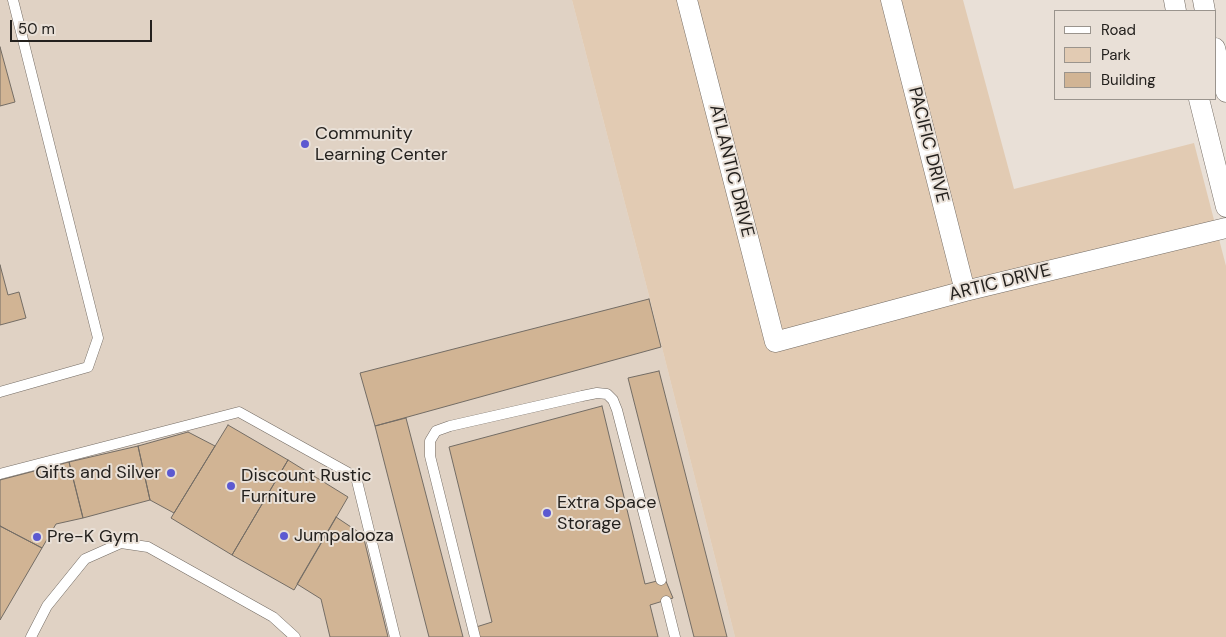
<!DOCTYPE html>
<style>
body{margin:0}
#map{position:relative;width:1226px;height:637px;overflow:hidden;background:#e9e0d7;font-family:"DM Sans",sans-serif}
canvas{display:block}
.legend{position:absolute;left:1054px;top:10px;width:162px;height:90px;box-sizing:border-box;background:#e9e0d7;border:1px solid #9a948d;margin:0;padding:6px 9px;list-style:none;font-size:15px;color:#24211e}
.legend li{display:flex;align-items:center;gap:10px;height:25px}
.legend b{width:25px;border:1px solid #9a948d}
.scale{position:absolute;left:10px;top:20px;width:142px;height:22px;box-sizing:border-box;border:2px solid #24211e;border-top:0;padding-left:6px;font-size:15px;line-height:18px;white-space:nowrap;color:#24211e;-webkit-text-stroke:4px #e9e0d7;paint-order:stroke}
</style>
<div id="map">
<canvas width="1226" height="637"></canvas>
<ul class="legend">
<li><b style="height:6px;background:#fff"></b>Road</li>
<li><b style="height:14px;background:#e2cbb3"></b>Park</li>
<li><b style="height:14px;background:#d1b494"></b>Building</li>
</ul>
<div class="scale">50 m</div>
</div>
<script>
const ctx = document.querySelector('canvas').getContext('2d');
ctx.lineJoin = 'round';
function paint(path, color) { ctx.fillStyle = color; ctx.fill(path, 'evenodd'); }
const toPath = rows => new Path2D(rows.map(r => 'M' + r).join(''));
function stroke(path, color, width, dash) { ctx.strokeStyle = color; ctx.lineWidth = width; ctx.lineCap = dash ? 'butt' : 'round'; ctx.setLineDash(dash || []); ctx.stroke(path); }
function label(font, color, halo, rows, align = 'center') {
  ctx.font = font + ' "DM Sans",sans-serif'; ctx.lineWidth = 4; ctx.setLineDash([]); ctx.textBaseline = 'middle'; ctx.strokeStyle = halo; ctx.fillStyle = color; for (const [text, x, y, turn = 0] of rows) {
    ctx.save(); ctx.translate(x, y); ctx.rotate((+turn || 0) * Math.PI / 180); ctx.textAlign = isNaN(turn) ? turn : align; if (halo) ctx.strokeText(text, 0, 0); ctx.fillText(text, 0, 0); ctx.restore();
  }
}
const built = toPath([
 [0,0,572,0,647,288,735,637,0,637]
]);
const green = toPath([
 [572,0,963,0,1014,189,1194,143,1226,266,1226,637,735,637,647,288]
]);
const building = toPath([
 [0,47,15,102,0,106,0,47],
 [0,265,8,295,19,292,26,318,0,325,0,265],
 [649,299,661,347,375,426,360,373,649,299],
 [659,371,727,637,694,637,628,378,659,371],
 [602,406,645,584,665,579,673,598,650,605,658,637,476,637,473,628,492,622,449,447,602,406],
 [406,418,463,637,429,637,375,426,406,418],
 [228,425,288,460,232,555,171,518,228,425],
 [188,432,215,446,174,513,150,500,138,446,188,432],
 [138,446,150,500,83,518,69,462,138,446],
 [288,460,348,497,294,590,232,555,288,460],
 [69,462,83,518,56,524,42,548,0,526,0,480,69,462],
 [336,517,363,535,388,637,330,637,321,599,297,584,336,517],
 [0,526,42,548,0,620,0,526]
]);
const service = toPath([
 [0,392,88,367,98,338,13,0],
 [0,474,239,412,356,477,395,637],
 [666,601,675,637],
 [31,637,47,606,85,559,121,543,148,547,273,617,295,637],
 [475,637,430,456,430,441,436,431,450,426,582,396,597,393,607,394,613,400,617,410,661,580]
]);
const minor = toPath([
 [687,0,775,342,965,291,1226,228],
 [891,0,965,291],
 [1174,0,1176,11],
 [1203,0,1205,11],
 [1215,48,1226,92],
 [1199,99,1226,207]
]);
const markers = [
 [305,144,5,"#5c59d1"],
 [171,473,5,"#5c59d1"],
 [231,486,5,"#5c59d1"],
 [547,513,5,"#5c59d1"],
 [284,536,5,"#5c59d1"],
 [37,537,5,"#5c59d1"]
];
const poiNames = [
 ["Community",315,134],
 ["Learning Center",315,155],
 ["Gifts and Silver",161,473,"right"],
 ["Discount Rustic",241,476],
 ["Furniture",241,497],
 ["Extra Space",557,503],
 ["Storage",557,524],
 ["Jumpalooza",294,536],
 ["Pre-K Gym",47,537]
];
const streetNames = [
 ["PACIFIC DRIVE",928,145,76],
 ["ATLANTIC DRIVE",731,171,76],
 ["ARTIC DRIVE",1000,283,-14]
];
paint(built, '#e0d2c4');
paint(green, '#e2cbb3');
paint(building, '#d1b494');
stroke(building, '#746d65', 1);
stroke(service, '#746c64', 11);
stroke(minor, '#746c64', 21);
stroke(service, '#fff', 10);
stroke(minor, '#fff', 20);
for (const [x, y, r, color] of markers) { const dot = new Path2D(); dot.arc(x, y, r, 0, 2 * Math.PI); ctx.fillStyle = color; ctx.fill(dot); stroke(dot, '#e9e0d7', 2); }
label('18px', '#24211e', '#e9e0d7', poiNames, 'left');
label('18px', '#24211e', '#e9e0d7', streetNames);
</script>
